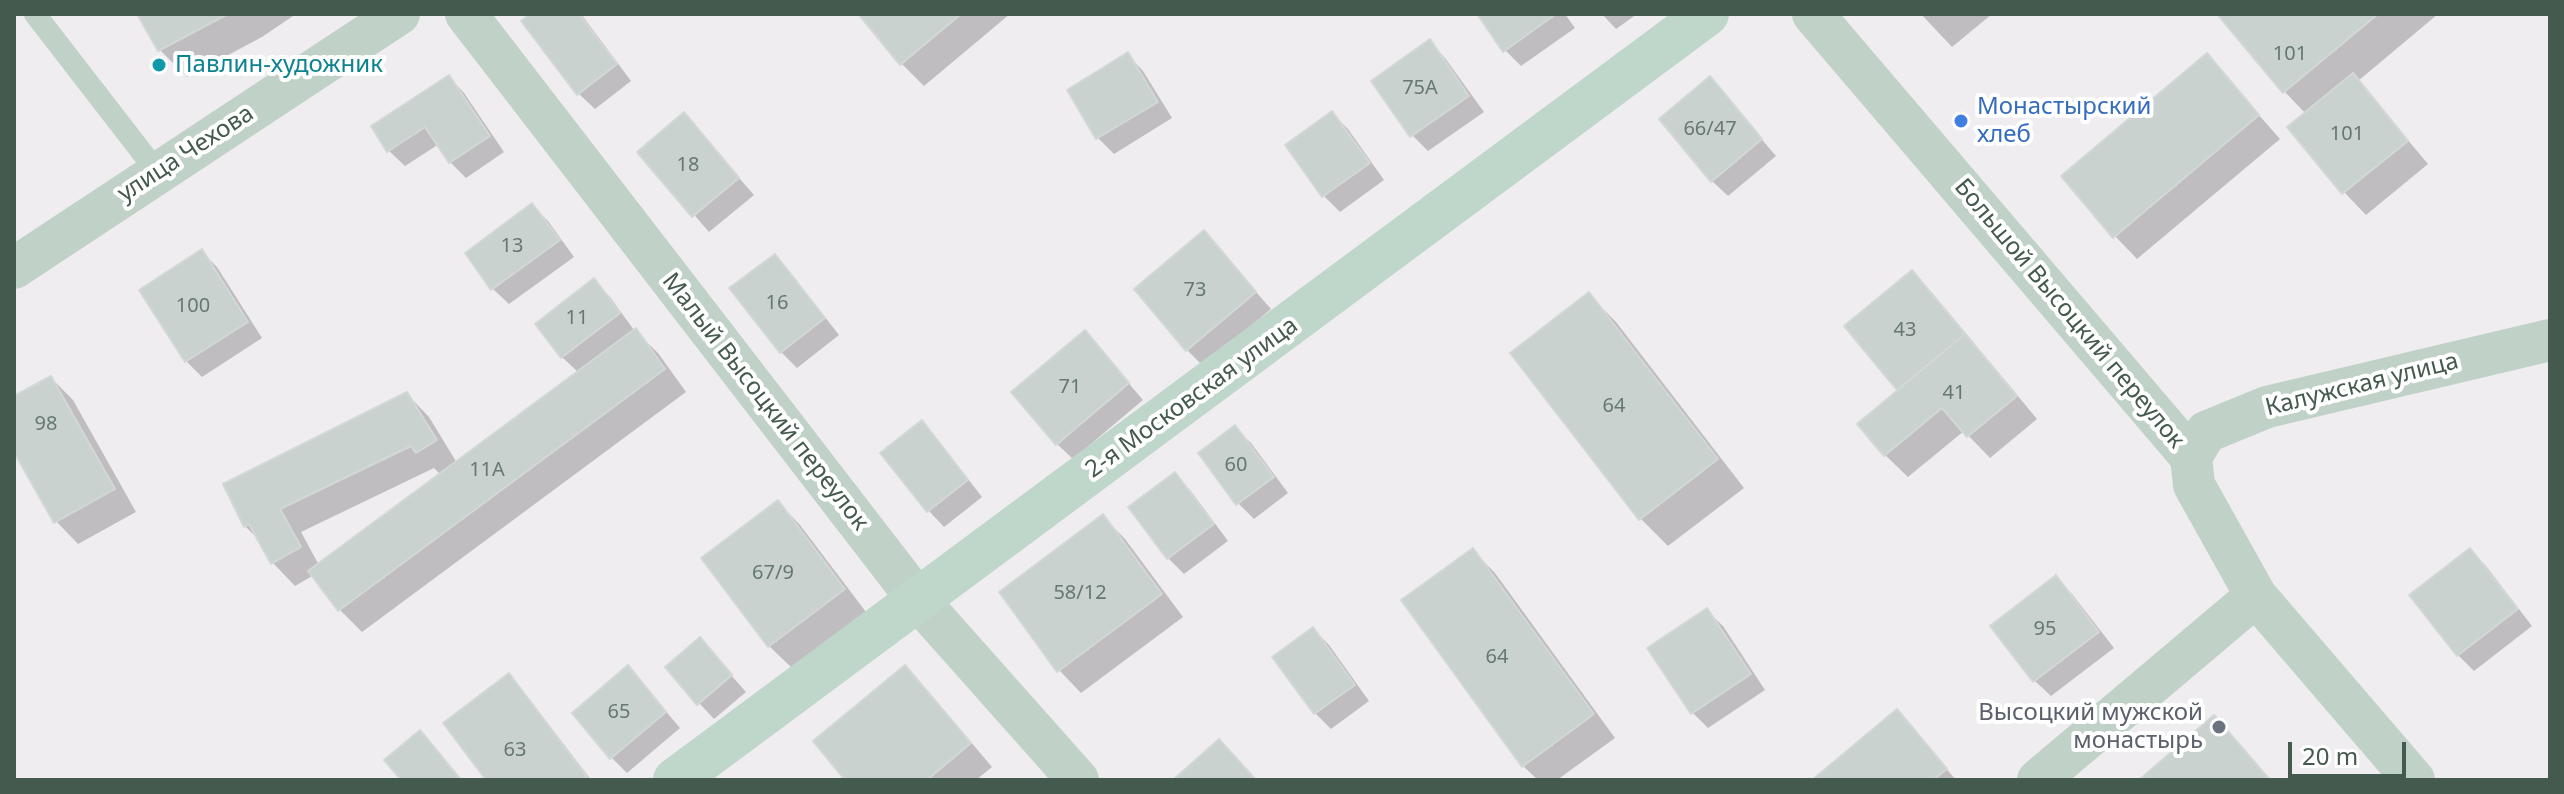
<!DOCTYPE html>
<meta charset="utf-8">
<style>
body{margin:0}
#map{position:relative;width:2564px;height:794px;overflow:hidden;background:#efedf0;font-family:"Noto Sans",sans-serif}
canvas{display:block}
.frame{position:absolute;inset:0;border:16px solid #455a4f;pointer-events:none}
.scale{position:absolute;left:2288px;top:742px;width:118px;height:36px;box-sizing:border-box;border:4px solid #455a4f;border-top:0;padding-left:10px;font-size:24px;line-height:28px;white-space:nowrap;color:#455a4f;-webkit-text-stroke:6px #fff;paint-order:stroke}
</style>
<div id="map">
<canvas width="2564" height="794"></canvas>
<div class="frame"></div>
<div class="scale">20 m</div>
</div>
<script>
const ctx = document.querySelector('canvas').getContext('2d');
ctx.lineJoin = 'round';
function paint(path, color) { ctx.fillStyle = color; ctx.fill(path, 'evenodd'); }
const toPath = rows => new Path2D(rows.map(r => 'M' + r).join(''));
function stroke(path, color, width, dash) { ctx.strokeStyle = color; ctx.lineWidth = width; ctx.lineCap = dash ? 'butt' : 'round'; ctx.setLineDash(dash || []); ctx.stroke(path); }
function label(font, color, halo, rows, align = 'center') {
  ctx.font = font + ' "Noto Sans",sans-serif'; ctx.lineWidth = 8; ctx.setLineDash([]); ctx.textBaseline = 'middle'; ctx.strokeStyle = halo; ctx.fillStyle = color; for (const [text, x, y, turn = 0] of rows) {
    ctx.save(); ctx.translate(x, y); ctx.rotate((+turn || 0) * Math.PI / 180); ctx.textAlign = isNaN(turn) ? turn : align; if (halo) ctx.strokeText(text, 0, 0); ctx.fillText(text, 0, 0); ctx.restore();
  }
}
const shadow = toPath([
 [139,14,296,14,262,37,187,77,160,50],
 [533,14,581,14,631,81,595,109,579,94],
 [865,14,1010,14,924,86,902,64],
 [1479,14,1565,14,1575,28,1521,66,1505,50],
 [1602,14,1637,14,1616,29],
 [1921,14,1992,14,1952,47],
 [2220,14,2438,14,2358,81,2428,164,2366,215,2344,192,2306,114,2285,92],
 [1430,42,1445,58,1484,112,1428,151,1412,135],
 [1128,55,1143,71,1172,118,1114,154,1098,138,1069,90],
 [2207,56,2280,139,2137,259,2115,236],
 [449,77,464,93,504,152,466,178,450,162,439,144,405,166,389,151],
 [1710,79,1776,156,1728,196,1712,181],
 [1332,113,1348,129,1384,180,1340,212,1324,196,1288,146],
 [684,115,754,195,709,232,640,152],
 [532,206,548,221,574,257,509,304,493,289,468,253],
 [1204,233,1271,309,1203,366,1187,350],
 [202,252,217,267,262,338,202,377,186,361],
 [774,256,790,272,839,335,797,368,781,352,732,289],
 [1911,272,1934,295,2037,419,1990,458,1964,431,1908,477,1885,455,1900,390,1847,326],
 [594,281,610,297,634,330,658,353,686,392,362,632,340,610,314,575,295,586,273,563,260,541,245,526,407,394,429,417,457,463,579,373,562,357],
 [434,468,441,475,319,565,301,532],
 [1589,295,1616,322,1744,488,1668,546,1641,519,1513,354],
 [1085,332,1143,400,1073,459,1057,444],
 [51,378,73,400,136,512,78,544,56,521,14,448,14,399],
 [921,423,937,439,982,497,944,527,929,511,883,453],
 [1235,428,1251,443,1288,493,1254,519,1238,503],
 [1175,474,1190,490,1228,541,1184,574,1168,558],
 [778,502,800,525,866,612,792,668,769,646],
 [1103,517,1125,539,1183,617,1081,693,1059,670],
 [2470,550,2486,566,2532,626,2474,671,2458,655],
 [1473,551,1495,573,1615,738,1557,780,1538,780,1523,766],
 [2056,578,2072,594,2114,648,2051,696,2035,681,1993,626],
 [1707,611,1723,626,1765,690,1708,728,1692,712],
 [1313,629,1329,645,1369,701,1331,729,1315,713],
 [700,640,746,692,714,719,699,703],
 [905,667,927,690,992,767,976,780,848,780],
 [508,676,524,692,591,780,488,780],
 [643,684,680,728,627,773,611,757],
 [1897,712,1956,780,1815,780]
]);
const building = toPath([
 [137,14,228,14,158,51,137,14],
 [530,14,579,14,617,64,577,95,521,21,530,14],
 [862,14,961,14,900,65,860,16,862,14],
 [1477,14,1556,14,1503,52,1477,14],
 [2217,14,2378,14,2283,93,2217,14],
 [1430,39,1469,96,1410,137,1371,81,1430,39],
 [1128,52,1158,102,1096,139,1067,90,1128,52],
 [2207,53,2259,115,2113,238,2061,176,2207,53],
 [2353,73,2408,141,2342,194,2287,127,2353,73],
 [449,75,490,136,449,163,425,127,387,152,371,126,449,75],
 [1710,76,1762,139,1711,182,1659,119,1710,76],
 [1332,111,1370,163,1322,197,1285,145,1332,111],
 [684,112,739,178,692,217,637,152,684,112],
 [532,203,560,240,491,290,465,253,532,203],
 [1204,230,1256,292,1186,351,1134,289,1204,230],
 [202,249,248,322,185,362,139,290,202,249],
 [775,254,825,318,780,353,729,288,775,254],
 [1912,270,1965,334,1897,390,1844,326,1912,270],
 [594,278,620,313,561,358,535,324,594,278],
 [1589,292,1718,459,1639,520,1510,353,1589,292],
 [636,328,665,369,338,611,308,571,636,328],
 [1085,330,1129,383,1056,445,1011,392,1085,330],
 [1965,334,2017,396,1967,437,1942,408,1884,456,1857,424,1965,334],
 [51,376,115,489,54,523,14,452,14,396,51,376],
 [407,392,437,440,416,453,411,446,280,509,301,547,271,564,249,524,244,527,223,484,407,392],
 [922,420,968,480,927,512,880,453,922,420],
 [1235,425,1274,477,1236,505,1198,453,1235,425],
 [1175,472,1214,524,1167,559,1128,507,1175,472],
 [778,500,845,589,768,647,701,558,778,500],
 [1103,514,1162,594,1057,672,999,592,1103,514],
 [1473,548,1594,714,1522,767,1401,600,1473,548],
 [2470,548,2518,609,2457,656,2409,595,2470,548],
 [2056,575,2099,632,2033,682,1990,626,2056,575],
 [1707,608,1751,674,1691,714,1647,648,1707,608],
 [1313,627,1355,685,1314,714,1272,657,1313,627],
 [700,637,732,675,697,705,665,667,700,637],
 [628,665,666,712,610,759,572,713,628,665],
 [905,665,971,743,927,780,845,780,813,741,905,665],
 [509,673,587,777,583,780,486,780,443,723,509,673],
 [1897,709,1947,769,1933,780,1812,780,1897,709],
 [2214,715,2270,780,2139,780,2214,715],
 [420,730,461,780,401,780,384,760,420,730],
 [1219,739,1256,780,1173,780,1219,739]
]);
const lane = toPath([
 [35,14,158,173]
]);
const street = toPath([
 [466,14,918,600,1078,780],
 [1813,14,2191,457,2194,485,2256,596,2414,780],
 [14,268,399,14],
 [2191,457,2206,432,2267,407,2550,340],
 [2038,780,2256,596]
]);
const secondary = toPath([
 [675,780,1707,14]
]);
const markers = [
 [159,65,8,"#0f9aa8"],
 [1961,121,8,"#3f7fe0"],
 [2219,727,8,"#6b7280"]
];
const numberNames = [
 ["101",2290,54],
 ["75А",1420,88],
 ["66/47",1710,129],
 ["101",2347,134],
 ["18",688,165],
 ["13",512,246],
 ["73",1195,290],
 ["16",777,303],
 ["100",193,306],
 ["11",577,318],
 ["43",1905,330],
 ["71",1070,387],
 ["41",1954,393],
 ["64",1614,406],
 ["98",46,424],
 ["60",1236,465],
 ["11А",487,470],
 ["67/9",773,573],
 ["58/12",1080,593],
 ["95",2045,629],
 ["64",1497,657],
 ["65",619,712],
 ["63",515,750]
];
const cultureNames = [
 ["Павлин-художник",175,65]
];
const shopNames = [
 ["Монастырский",1977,107],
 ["хлеб",1977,135]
];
const streetNames = [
 ["улица Чехова",186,154,-33],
 ["Большой Высоцкий переулок",2069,314,50],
 ["Калужская улица",2362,385,-14],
 ["2-я Московская улица",1192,398,-36],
 ["Малый Высоцкий переулок",765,402,52]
];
const worshipNames = [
 ["Высоцкий мужской",2203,713],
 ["монастырь",2203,741]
];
paint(shadow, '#0003');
paint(building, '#c9d2cf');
stroke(building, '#d1d8d6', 2);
stroke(lane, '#c0d2c8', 22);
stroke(street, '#c0d2c8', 42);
stroke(secondary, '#bfd6cb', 44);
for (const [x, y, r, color] of markers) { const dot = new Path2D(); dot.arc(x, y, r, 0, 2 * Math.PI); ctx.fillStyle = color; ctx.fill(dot); stroke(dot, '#fff', 3); }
label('20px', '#66786f', null, numberNames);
label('24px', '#0d838f', '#fff', cultureNames, 'left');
label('24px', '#366cbe', '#fff', shopNames, 'left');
label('24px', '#455a4f', '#fff', streetNames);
label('24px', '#5b616d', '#fff', worshipNames, 'right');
</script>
